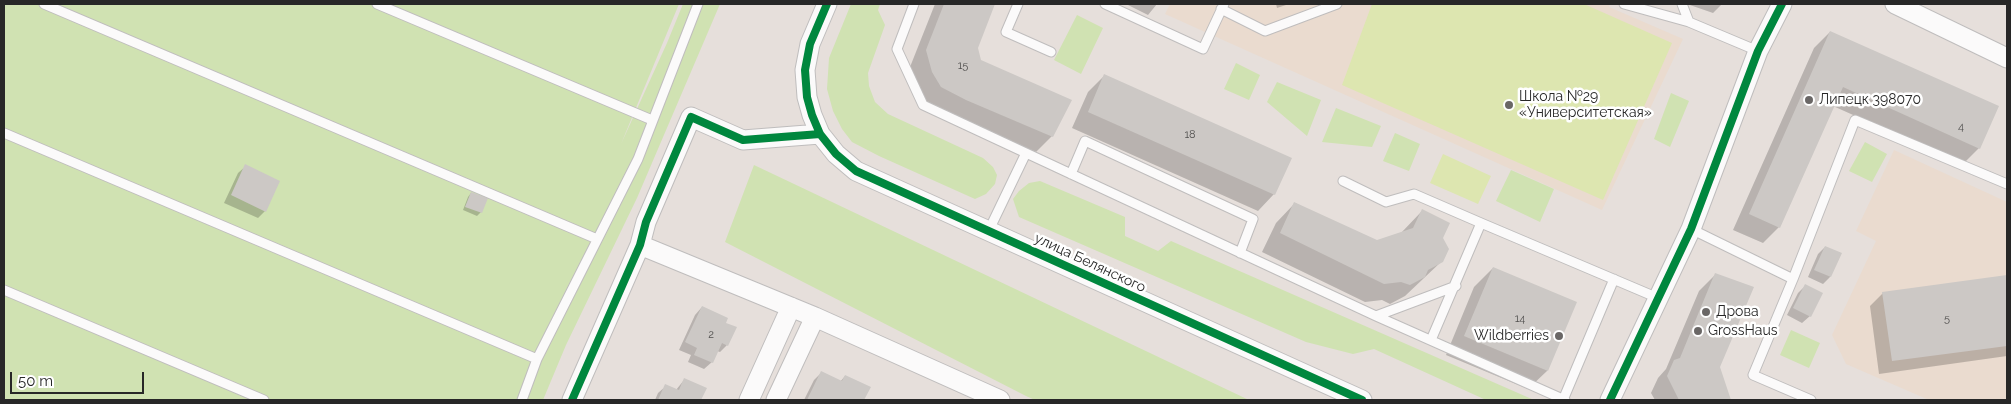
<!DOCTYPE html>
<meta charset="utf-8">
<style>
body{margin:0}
#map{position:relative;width:2011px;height:404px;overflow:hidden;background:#e6dfdb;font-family:Raleway,sans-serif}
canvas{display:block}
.frame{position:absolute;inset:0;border:5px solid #272727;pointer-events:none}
.scale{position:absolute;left:10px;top:372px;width:134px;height:22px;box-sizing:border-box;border:2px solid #272727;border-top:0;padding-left:6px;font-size:15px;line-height:18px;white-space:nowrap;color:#272727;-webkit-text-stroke:4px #fff;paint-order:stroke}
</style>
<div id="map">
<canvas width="2011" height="404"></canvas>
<div class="frame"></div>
<div class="scale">50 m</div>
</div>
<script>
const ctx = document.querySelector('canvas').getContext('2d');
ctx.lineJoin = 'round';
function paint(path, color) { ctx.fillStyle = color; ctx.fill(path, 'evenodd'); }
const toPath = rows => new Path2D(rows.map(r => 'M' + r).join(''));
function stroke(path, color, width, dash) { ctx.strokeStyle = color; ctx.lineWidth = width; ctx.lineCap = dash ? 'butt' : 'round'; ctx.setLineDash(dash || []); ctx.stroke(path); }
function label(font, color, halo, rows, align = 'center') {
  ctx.font = font + ' Raleway,sans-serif'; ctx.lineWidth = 5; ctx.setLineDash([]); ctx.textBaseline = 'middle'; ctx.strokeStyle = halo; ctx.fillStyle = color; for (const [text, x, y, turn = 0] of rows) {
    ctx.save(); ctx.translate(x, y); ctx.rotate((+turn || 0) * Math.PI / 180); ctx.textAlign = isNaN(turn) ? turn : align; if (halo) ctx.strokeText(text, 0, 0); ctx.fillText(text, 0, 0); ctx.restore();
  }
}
const education = toPath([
 [1170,4,1610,4,1609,7,1683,39,1602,210,1165,14],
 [1894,150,2007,202,2007,400,1929,400,1846,364,1832,335,1876,241,1856,231]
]);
const green = toPath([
 [4,4,679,4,621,144,667,43,683,4,720,4,637,198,566,345,543,400,4,400],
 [851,4,880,4,878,10,885,25,868,73,869,86,875,102,888,114,983,158,993,167,997,175,995,184,986,194,975,199,879,156,852,142,842,129,833,111,827,89,829,58],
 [1077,15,1103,28,1081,74,1054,60],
 [1236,63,1260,75,1249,100,1224,89],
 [1277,82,1321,100,1307,136,1267,102],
 [1671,93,1689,101,1670,147,1654,139],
 [1336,108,1381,126,1372,147,1322,142],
 [1395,133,1420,144,1409,171,1383,161],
 [1865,142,1887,154,1872,182,1849,171],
 [754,165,792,183,1249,400,1035,400,1026,396,725,242],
 [1511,170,1554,189,1540,222,1496,201],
 [1040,181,1125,217,1125,236,1158,251,1171,241,1534,400,1486,400,1374,349,1353,354,1306,342,1019,217,1013,199,1019,191,1029,183],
 [1791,330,1820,343,1809,368,1780,355]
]);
const pitch = toPath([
 [1372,4,1584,4,1672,43,1603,200,1342,85],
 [1443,154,1491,176,1478,204,1430,183]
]);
const shadow = toPath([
 [935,4,993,4,976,48,980,61,1052,136,1036,152,950,116,925,103,910,67],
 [1126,4,1157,4,1148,15],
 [1276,4,1289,4,1277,8],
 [1687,4,1722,4,1713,13],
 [1830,32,1979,148,1963,164,1833,106,1779,227,1763,243,1733,230,1814,48],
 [1104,76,1274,194,1258,211,1072,128,1088,92],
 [246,166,265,211,258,218,224,203,238,173],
 [471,193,481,212,477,216,463,210,468,197],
 [1295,203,1377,242,1401,233,1422,211,1442,261,1405,296,1390,304,1382,300,1365,302,1262,252,1276,223],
 [1825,247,1840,254,1830,277,1823,284,1808,277,1818,254],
 [1493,268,1575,303,1547,371,1528,389,1446,355,1474,287],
 [1715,275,1719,366,1730,400,1655,400,1651,393,1658,378,1666,369,1699,291],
 [2007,276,2007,356,1879,374,1870,306,1883,293],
 [1805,286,1810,316,1802,323,1787,315,1798,293],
 [702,307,725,323,727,345,720,352,717,351,712,362,704,369,688,362,691,355,679,350,695,315],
 [821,373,840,382,845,376,869,388,863,400,804,400,814,380],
 [684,380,705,389,700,400,655,400,658,393,666,386,676,390]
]);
const building = toPath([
 [944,4,995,4,978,48,981,60,1072,100,1053,137,966,100,941,87,932,72,926,50],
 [1830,31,1999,106,1980,149,1843,87,1780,228,1749,214],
 [1104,74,1292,158,1275,195,1088,112],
 [245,164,280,181,266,212,231,195],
 [471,192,488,198,482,213,465,207],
 [1294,202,1377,240,1413,228,1422,209,1450,223,1443,238,1449,249,1443,262,1428,270,1425,277,1410,285,1401,282,1384,284,1280,233],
 [1825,246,1842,253,1831,277,1814,270],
 [1493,267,1577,302,1548,371,1464,336],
 [1715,273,1754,287,1720,367,1731,400,1679,400,1667,376,1674,360,1680,358],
 [2007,275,2007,346,1892,361,1882,292],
 [1805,284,1823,293,1811,317,1793,308],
 [702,306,728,318,726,323,737,327,728,346,722,343,713,363,694,355,697,348,685,342],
 [821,371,842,381,845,375,871,387,864,400,807,400],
 [684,378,707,388,701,400,658,400,665,384,679,390]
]);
const lane = toPath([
 [44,4,597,239],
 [377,4,652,120],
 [914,4,897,49,923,105,1376,316,1565,400],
 [1018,4,1006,32,1051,52],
 [1105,4,1203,49,1224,4],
 [1624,4,1689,22,1758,51],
 [1682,4,1689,22],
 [1221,9,1265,31,1337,4],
 [4,133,537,359],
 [1071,174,1085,141,1253,219,1240,253],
 [1343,181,1386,202,1414,194,1481,223,1431,340],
 [1481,223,1658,298],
 [1691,229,1793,279,1753,375,1811,400],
 [989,230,1026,153],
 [1793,279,1855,120,2007,184],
 [4,290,264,400],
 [1376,316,1456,286],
 [522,400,537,359,638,159,698,4],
 [1563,400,1614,279]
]);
const street = toPath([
 [827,4,810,44,805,70,807,97,812,115,820,134,836,154,856,171,1362,400],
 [1895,4,2007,58],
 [640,245,815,317,1000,400],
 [572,400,640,245,646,222,691,117,743,140,820,134],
 [749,400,791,307],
 [776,400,815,317],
 [1610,400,1691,229,1758,51,1782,4]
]);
const cycleway = toPath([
 [827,4,810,44,805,70,807,97,812,115,820,134,836,154,856,171,1362,400],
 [572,400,640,245,646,222,691,117,743,140,820,134],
 [1610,400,1691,229,1758,51,1782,4]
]);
const markers = [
 [1809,100,5,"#6a6766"],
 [1509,105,5,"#6a6766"],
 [1706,312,5,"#6a6766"],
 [1698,331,5,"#6a6766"],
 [1559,336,5,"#6a6766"]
];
const numberNames = [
 ["15",963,66],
 ["4",1961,127],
 ["18",1190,135],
 ["14",1520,319],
 ["5",1947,319],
 ["2",711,335]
];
const poiNames = [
 ["Школа №29",1519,97],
 ["«Университетская»",1519,113],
 ["Липецк 398070",1819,100],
 ["Дрова",1716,312],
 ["GrossHaus",1708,331],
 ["Wildberries",1549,336,"right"]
];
const streetNames = [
 ["улица Белянского",1090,263,25]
];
paint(education, '#eadbcf');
paint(green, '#d0e2b2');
paint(pitch, '#dde6b0');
paint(shadow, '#0003');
paint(building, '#ccc8c5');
stroke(lane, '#bfbdbd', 11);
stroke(street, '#bfbdbd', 21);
stroke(lane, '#fbfafa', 9);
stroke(street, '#fbfafa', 19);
stroke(cycleway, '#00873e', 8);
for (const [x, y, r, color] of markers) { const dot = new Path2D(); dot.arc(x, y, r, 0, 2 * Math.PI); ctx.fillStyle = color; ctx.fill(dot); stroke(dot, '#fff', 2); }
label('11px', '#51504f', null, numberNames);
label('14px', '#272727', '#fff', poiNames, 'left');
label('14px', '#272727', '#fff', streetNames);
</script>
